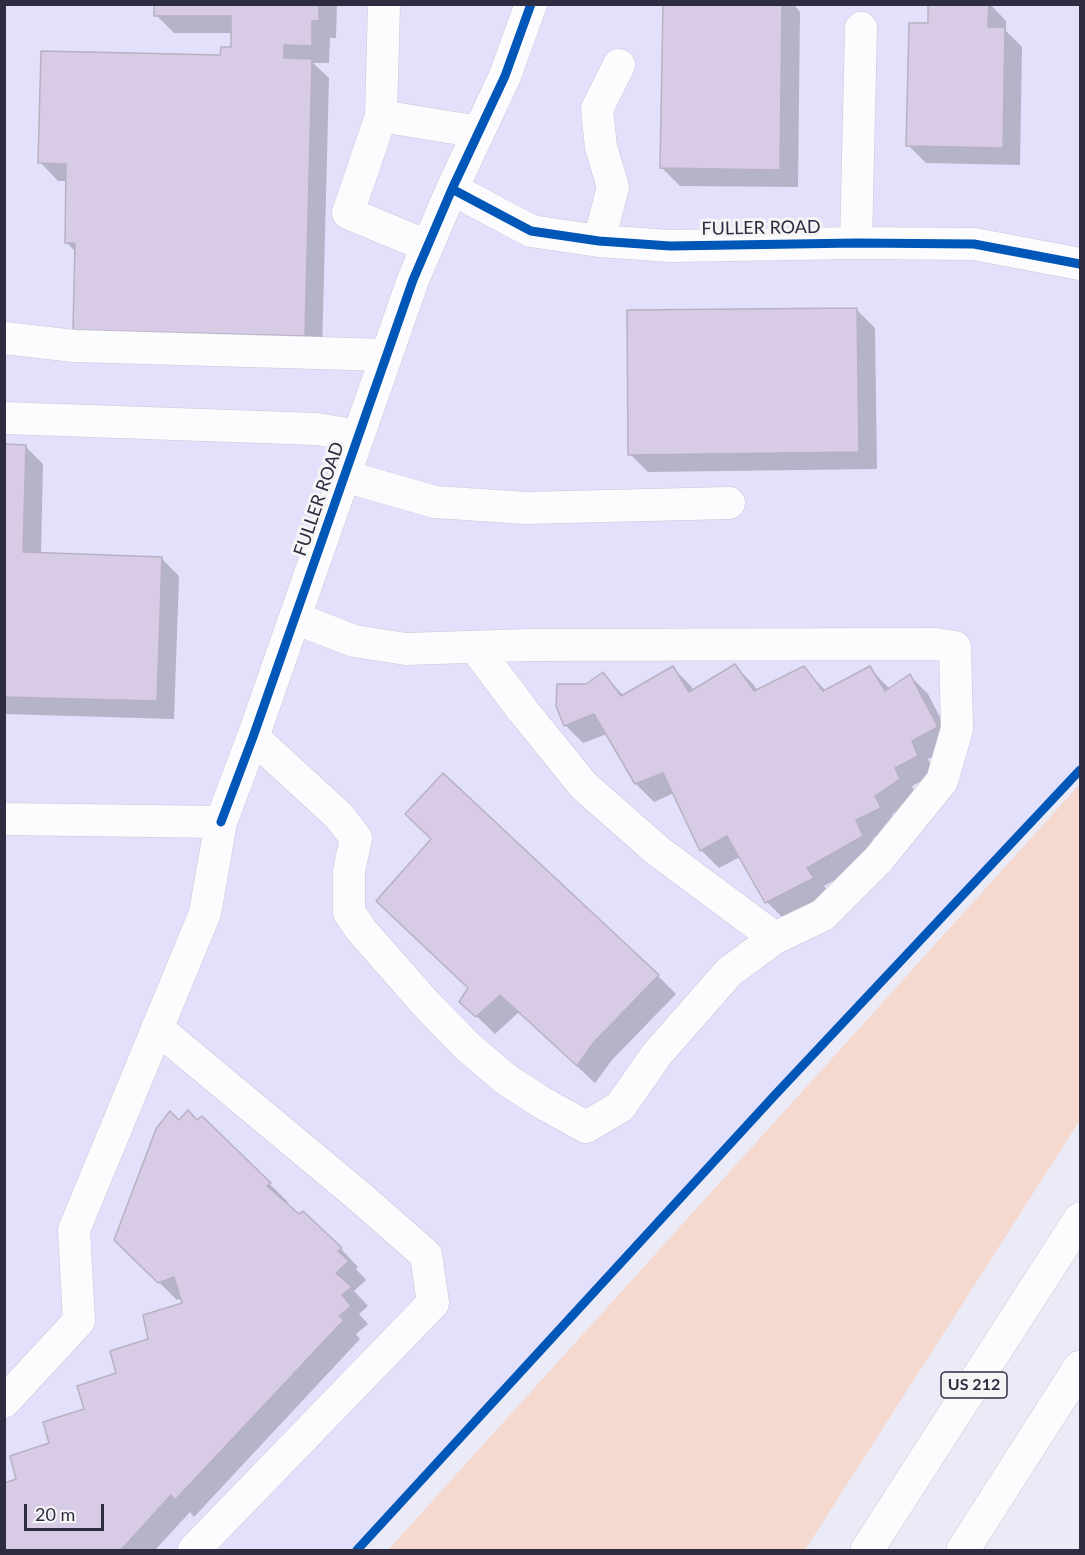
<!DOCTYPE html>
<style>
body{margin:0}
#map{position:relative;width:1085px;height:1555px;overflow:hidden;background:#ebeaf7;font-family:Lato,sans-serif}
canvas{display:block}
.frame{position:absolute;inset:0;border:6px solid #2f2c42;pointer-events:none}
.scale{position:absolute;left:24px;top:1504px;width:80px;height:27px;box-sizing:border-box;border:3px solid #2f2c42;border-top:0;padding-left:8px;font-size:18px;line-height:21px;white-space:nowrap;color:#2f2c42;-webkit-text-stroke:4px #f5f5f5;paint-order:stroke}
</style>
<div id="map">
<canvas width="1085" height="1555"></canvas>
<div class="frame"></div>
<div class="scale">20 m</div>
</div>
<script>
const ctx = document.querySelector('canvas').getContext('2d');
ctx.lineJoin = 'round';
function paint(path, color) { ctx.fillStyle = color; ctx.fill(path, 'evenodd'); }
const toPath = rows => new Path2D(rows.map(r => 'M' + r).join(''));
function stroke(path, color, width, dash) { ctx.strokeStyle = color; ctx.lineWidth = width; ctx.lineCap = dash ? 'butt' : 'round'; ctx.setLineDash(dash || []); ctx.stroke(path); }
function label(font, color, halo, rows, align = 'center') {
  ctx.font = font + ' Lato,sans-serif'; ctx.lineWidth = 6; ctx.setLineDash([]); ctx.textBaseline = 'middle'; ctx.strokeStyle = halo; ctx.fillStyle = color; for (const [text, x, y, turn = 0] of rows) {
    ctx.save(); ctx.translate(x, y); ctx.rotate((+turn || 0) * Math.PI / 180); ctx.textAlign = isNaN(turn) ? turn : align; if (halo) ctx.strokeText(text, 0, 0); ctx.fillText(text, 0, 0); ctx.restore();
  }
}
const built = toPath([
 [5,5,1080,5,1080,771,725,1149,355,1550,5,1550]
]);
const green = toPath([
 [1080,784,1080,1120,805,1550,388,1550]
]);
const shadow = toPath([
 [156,4,337,4,336,38,330,38,329,63,313,63,329,78,322,353,93,348,75,330,76,252,66,242,67,181,58,181,40,162,222,56,232,48,232,33,174,33,156,15],
 [664,4,793,4,800,12,798,187,680,186,662,168],
 [930,4,990,4,1006,21,1006,31,1022,47,1020,165,926,163,908,145,930,25],
 [857,310,875,328,877,469,648,472,630,454],
 [4,446,25,446,43,464,41,554,161,558,179,576,174,719,4,714],
 [735,666,753,684,758,691,804,668,826,691,869,668,890,689,910,676,928,694,955,746,928,759,935,774,912,786,917,798,892,814,898,826,873,838,880,855,824,886,831,896,785,920,767,902,740,857,719,868,701,850,674,793,654,802,636,784,607,734,583,743,565,725,586,686,603,674,624,696,673,668,691,686,694,691],
 [658,976,676,994,612,1060,595,1083,519,1012,495,1034,461,1001,469,988],
 [202,1118,288,1202,285,1204,341,1249,358,1267,356,1269,366,1280,354,1291,368,1306,359,1314,368,1324,356,1334,360,1339,194,1517,190,1512,155,1550,4,1550,4,1484,18,1480,51,1444,85,1410,118,1374,184,1304,182,1298,177,1300,116,1240,179,1122,198,1122]
]);
const building = toPath([
 [154,4,319,4,319,21,312,21,312,46,284,45,284,58,312,59,305,336,73,330,75,243,65,243,66,164,38,163,41,51,220,55,221,47,231,47,231,16,154,16,154,4],
 [663,4,782,4,780,170,660,168,663,4],
 [928,4,989,4,988,27,1005,27,1003,148,906,146,909,23,928,23,928,4],
 [857,308,859,452,628,455,627,310,857,308],
 [4,444,26,445,23,552,162,557,157,701,4,697,4,444],
 [735,664,754,691,804,666,823,691,870,666,885,691,910,674,938,727,912,741,918,756,895,768,900,779,875,796,881,808,856,820,863,836,807,868,814,878,765,903,727,836,700,851,663,773,635,784,594,714,564,726,556,706,557,684,586,684,603,672,621,696,673,666,689,692,735,664],
 [443,773,659,975,594,1042,577,1066,500,995,476,1017,459,1002,468,988,376,901,431,839,405,814,443,773],
 [188,1110,197,1120,202,1116,271,1183,267,1186,299,1214,303,1211,342,1248,338,1251,349,1261,336,1273,352,1287,342,1295,351,1306,339,1316,344,1320,175,1500,171,1495,121,1550,4,1550,4,1483,16,1479,10,1456,49,1443,43,1422,84,1409,77,1386,116,1373,110,1351,148,1339,143,1315,182,1303,174,1277,158,1283,114,1240,156,1129,170,1111,179,1120,188,1110]
]);
const minor = toPath([
 [384,4,381,116,348,213,427,246],
 [381,116,479,132],
 [452,189,531,231,599,241,670,246,856,243,974,244,1080,264],
 [599,241,613,187,601,147,597,109,619,65],
 [856,243,861,28],
 [4,338,74,346,386,355],
 [4,418,317,429,358,436],
 [344,476,435,502,526,508,729,503],
 [475,647,524,712,584,786,658,851,775,938],
 [253,737,339,816,356,838,349,871,349,912,361,930,427,1005,469,1048,507,1080,541,1102,586,1127,620,1107,657,1054,729,972,775,938,823,915,878,860,942,781,957,729,955,647,935,644,529,645,406,649,354,641,295,618],
 [4,819,221,822],
 [157,1028,360,1197,426,1255,433,1303,194,1550],
 [4,1402,79,1321,74,1230,205,913,221,822,253,737,413,280,452,189,505,76,531,4]
]);
const highway = toPath([
 [867,1550,1080,1219],
 [963,1550,1080,1367]
]);
const cycleway = toPath([
 [452,189,531,231,599,241,670,246,856,243,974,244,1080,264],
 [221,822,253,737,413,280,452,189,505,76,531,4],
 [357,1550,774,1096,1080,770]
]);
const shields = [
 [974,1385,66]
];
const shieldNames = [
 ["US 212",974,1385]
];
const streetNames = [
 ["FULLER ROAD",761,228,-1],
 ["FULLER ROAD",319,499,-71]
];
paint(built, '#e3e0fb');
paint(green, '#f5d8ce');
paint(shadow, '#0003');
paint(building, '#d8cbe6');
stroke(building, '#b7b1c1', 1.5);
stroke(minor, '#c9c7d7', 33);
stroke(highway, '#c9c7d7', 34);
stroke(minor, '#fcfcfe', 32);
stroke(highway, '#fcfcfe', 33);
stroke(cycleway, '#0057b8', 9);
for (const [x, y, w] of shields) { const box = new Path2D(); box.roundRect(x - w / 2, y - 13, w, 26, 4.5); ctx.fillStyle = '#f5f5f5'; ctx.fill(box); stroke(box, '#2f2c42', 1.5); }
label('bold 16px', '#2f2c42', null, shieldNames);
label('18px', '#2f2c42', '#f5f5f5', streetNames);
</script>
